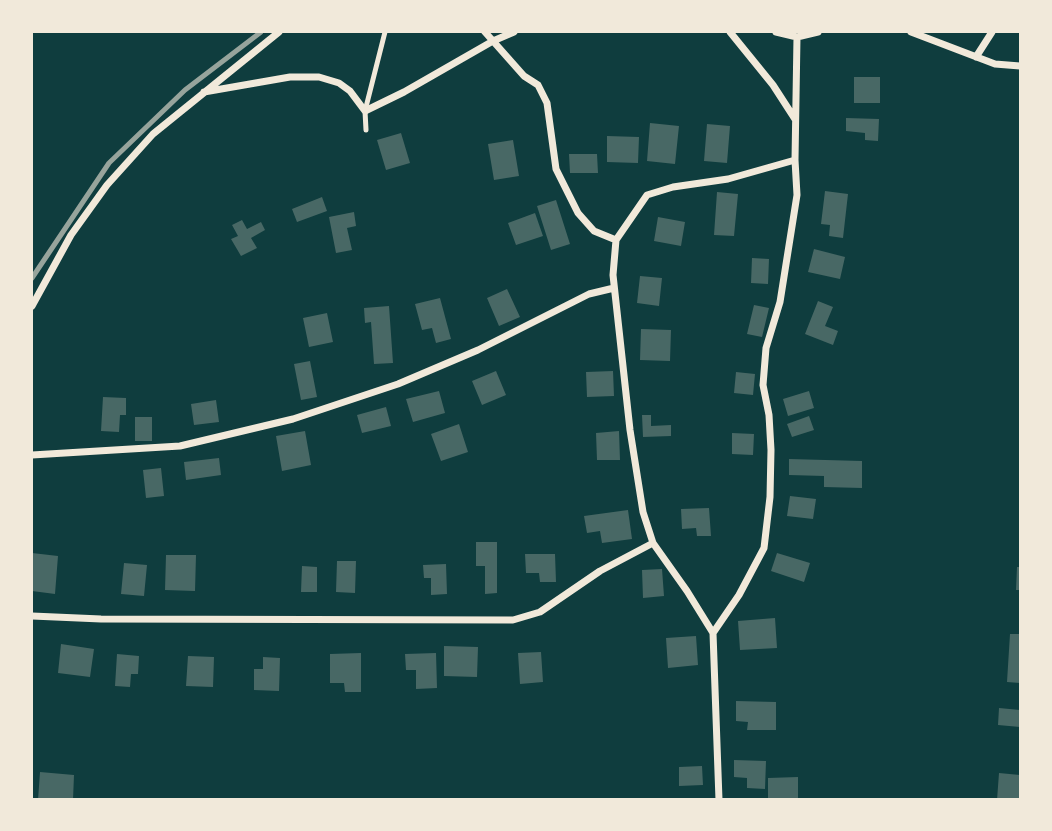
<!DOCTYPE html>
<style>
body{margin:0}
#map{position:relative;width:1052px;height:831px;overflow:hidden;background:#0f3d3e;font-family:"Roboto Condensed",sans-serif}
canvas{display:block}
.frame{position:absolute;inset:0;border:33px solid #f1e9da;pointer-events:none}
</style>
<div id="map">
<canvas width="1052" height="831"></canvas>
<div class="frame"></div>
</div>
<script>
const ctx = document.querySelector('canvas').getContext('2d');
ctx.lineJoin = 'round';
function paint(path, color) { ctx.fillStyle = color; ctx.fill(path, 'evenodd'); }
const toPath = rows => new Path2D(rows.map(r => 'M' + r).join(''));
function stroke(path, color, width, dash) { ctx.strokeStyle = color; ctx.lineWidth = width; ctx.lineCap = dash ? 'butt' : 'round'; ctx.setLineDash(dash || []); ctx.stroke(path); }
const building = toPath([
 [854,77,880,77,880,103,854,103],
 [846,118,879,119,878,141,865,140,865,133,846,131],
 [650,123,679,126,675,164,647,161],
 [707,124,730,126,727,163,704,161],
 [401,133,410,163,386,170,377,140],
 [607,136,639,137,638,163,607,162],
 [513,140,519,176,494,180,488,144],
 [569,154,597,154,598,173,570,173],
 [825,191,848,194,843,238,829,236,830,225,821,224],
 [717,192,738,194,734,236,714,235],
 [322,197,327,211,297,222,292,209],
 [556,200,570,244,551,250,537,206],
 [354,212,356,226,347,228,352,250,336,253,329,217],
 [535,213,543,236,516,245,508,223],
 [658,217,685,222,681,246,654,241],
 [242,220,247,229,261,222,265,230,251,238,257,248,241,256,231,239,238,236,232,225],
 [814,249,845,257,840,279,808,272],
 [752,258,769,259,768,284,751,283],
 [640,276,662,278,659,306,637,303],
 [507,289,520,317,499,326,487,298],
 [440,298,451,339,436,343,432,328,422,330,415,304],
 [818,301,833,307,825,326,838,331,833,345,805,334],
 [754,305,769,308,762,337,747,334],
 [389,306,393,363,374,364,371,322,365,323,364,308],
 [327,313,333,342,309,347,303,318],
 [641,329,671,330,670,361,640,360],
 [310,361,317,397,301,400,294,364],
 [496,371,506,395,482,405,472,381],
 [613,371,614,396,587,397,586,372],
 [736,372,755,374,753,395,734,393],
 [439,391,445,413,413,422,406,399],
 [809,391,814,408,788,416,783,399],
 [103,397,126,398,126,415,120,415,119,432,101,431],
 [216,400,219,422,194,425,191,404],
 [386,407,391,426,362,433,357,415],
 [642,415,651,415,651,426,671,425,671,436,643,437],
 [809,416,814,430,792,437,787,424],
 [135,417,152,417,152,441,135,441],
 [459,424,468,452,441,461,431,434],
 [305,431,311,465,282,471,276,436],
 [619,431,620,460,597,460,596,433],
 [732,433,754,434,753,455,732,454],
 [219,458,221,475,186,480,184,462],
 [789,459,862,461,862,488,824,487,824,476,789,475],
 [161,468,164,496,146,498,143,470],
 [790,496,816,499,813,519,787,516],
 [709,508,711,536,697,536,696,528,682,529,681,509],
 [628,510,632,539,602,543,600,531,587,533,584,516],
 [476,542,497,542,497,593,485,594,485,566,476,566],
 [32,553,58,556,55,594,32,591],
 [777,553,810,563,804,582,771,571],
 [525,554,555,554,556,582,540,582,539,573,526,573],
 [166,555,196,555,195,591,165,590],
 [337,561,356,561,355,593,336,592],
 [124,563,147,565,144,596,121,594],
 [446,564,447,594,431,595,431,578,424,578,423,565],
 [302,566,317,567,317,592,301,592],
 [1017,567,1020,567,1020,590,1016,590],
 [662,569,664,596,643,598,642,570],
 [775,618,777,648,740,650,738,621],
 [1010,634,1020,634,1020,683,1007,682],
 [696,636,698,665,668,668,666,638],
 [61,644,94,649,90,677,58,673],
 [444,646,478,647,477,677,444,676],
 [541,652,543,682,520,684,518,653],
 [361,653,361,692,345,692,344,683,330,683,330,654],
 [436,653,437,688,416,689,416,670,406,670,405,654],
 [117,654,139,656,138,674,131,674,130,687,115,686],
 [188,656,214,657,213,687,186,686],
 [263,657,280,658,279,691,254,690,254,669,263,669],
 [736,701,776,702,776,730,747,730,748,722,736,721],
 [999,708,1020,710,1020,727,998,725],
 [734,760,766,761,765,789,747,788,747,778,734,777],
 [702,766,703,785,679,786,679,767],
 [40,772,74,775,73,800,38,800],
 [999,773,1020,775,1020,800,997,800],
 [798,777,798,800,768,800,768,778]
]);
const service = toPath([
 [366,130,365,111,385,32]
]);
const minor = toPath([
 [485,32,524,76,538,85,547,103,556,169,578,213,594,231,616,240],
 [730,32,773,85,795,119],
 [776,32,797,37,818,32],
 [911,32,995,64,1020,66],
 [976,57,992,32],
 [204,92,290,77,319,77,339,83,350,91,365,111,404,92,493,41,514,32],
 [32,306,71,235,107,185,153,134,279,32],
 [32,455,180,446,293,419,398,384,478,350,589,294,614,288],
 [32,616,101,619,513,620,540,612,600,571,653,543],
 [713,633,687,591,653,543,643,512,630,430,613,275,616,240,647,195,673,187,728,179,795,160],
 [719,800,713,633,739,595,764,548,770,497,771,450,769,415,763,385,766,348,780,302,797,195,795,160,797,37]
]);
const rail = toPath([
 [32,278,109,163,185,90,261,32]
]);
paint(building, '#486865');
stroke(service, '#f1e9da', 5);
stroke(minor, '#f1e9da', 7);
stroke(rail, '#97a49c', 5);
</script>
